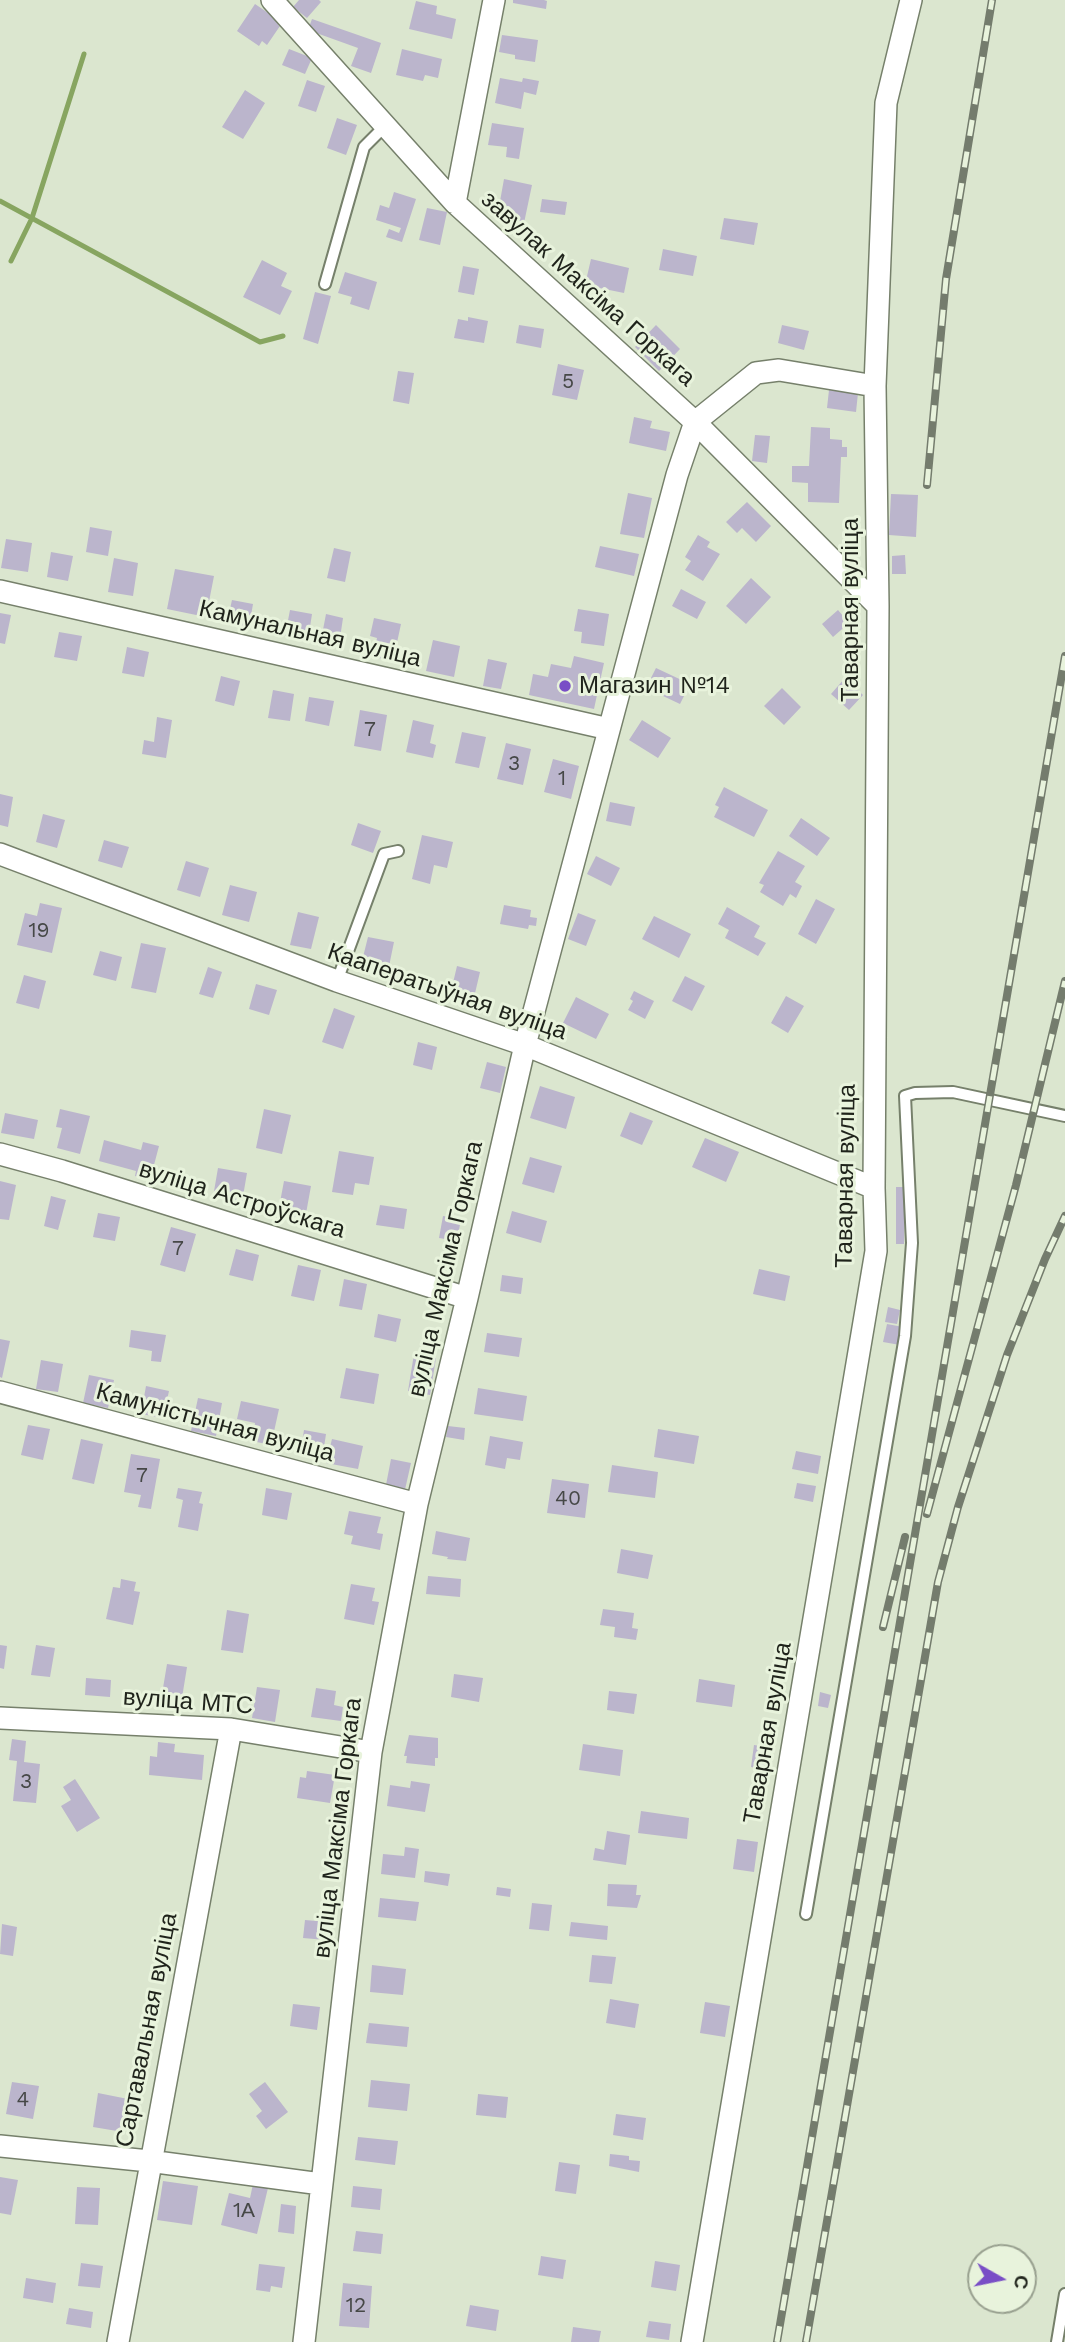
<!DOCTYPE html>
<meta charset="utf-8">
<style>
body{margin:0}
#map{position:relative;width:1065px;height:2342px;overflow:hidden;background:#dbe6cf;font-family:"Work Sans",sans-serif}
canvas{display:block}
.north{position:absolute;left:967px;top:2244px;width:70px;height:70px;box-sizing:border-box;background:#e8f3dc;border:2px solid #98a08f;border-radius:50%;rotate:99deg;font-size:19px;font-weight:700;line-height:28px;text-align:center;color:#1f231b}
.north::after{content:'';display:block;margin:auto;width:24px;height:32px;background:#794ec6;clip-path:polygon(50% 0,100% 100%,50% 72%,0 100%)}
</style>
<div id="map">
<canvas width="1065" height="2342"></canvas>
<div class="north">С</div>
</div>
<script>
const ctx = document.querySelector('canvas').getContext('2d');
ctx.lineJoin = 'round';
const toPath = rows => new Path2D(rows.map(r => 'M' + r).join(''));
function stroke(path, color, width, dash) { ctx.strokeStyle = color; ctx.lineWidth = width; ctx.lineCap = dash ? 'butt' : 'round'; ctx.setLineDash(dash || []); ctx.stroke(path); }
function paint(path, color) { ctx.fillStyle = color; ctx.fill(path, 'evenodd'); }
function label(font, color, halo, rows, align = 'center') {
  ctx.font = font + ' "Work Sans",sans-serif'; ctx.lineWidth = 6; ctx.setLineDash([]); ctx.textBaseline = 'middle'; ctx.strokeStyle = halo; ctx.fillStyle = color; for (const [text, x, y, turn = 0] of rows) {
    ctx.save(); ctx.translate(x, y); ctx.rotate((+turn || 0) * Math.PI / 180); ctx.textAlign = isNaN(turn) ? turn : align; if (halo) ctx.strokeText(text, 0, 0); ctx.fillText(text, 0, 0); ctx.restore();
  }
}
const stream = toPath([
 [0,201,260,342,283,336],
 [11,261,32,218,84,54]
]);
const building = toPath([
 [299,0,319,0,321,2,307,18,293,7],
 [513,0,544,0,547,1,546,9,513,3],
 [416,1,437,6,436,14,456,19,452,39,409,29],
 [255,4,280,21,278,25,280,26,267,45,262,41,259,46,237,31],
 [312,19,381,43,371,73,351,66,358,48,308,30],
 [502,35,538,40,535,62,515,59,515,55,499,52],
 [289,49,312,58,305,74,282,65],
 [402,49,442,59,438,78,425,75,423,81,396,75],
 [500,78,522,82,523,78,539,81,536,95,524,92,521,109,495,103],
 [307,80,325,86,316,112,298,106],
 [245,90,265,103,243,139,222,127],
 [337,118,357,125,346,155,327,148],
 [492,123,524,128,519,159,506,157,507,147,488,145],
 [504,179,532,185,524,223,497,218],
 [394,192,416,199,402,242,386,237,389,229,399,233,401,228,376,220,380,205,389,208],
 [542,199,567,202,565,215,540,212],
 [427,208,447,212,440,245,419,240],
 [724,218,758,223,754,245,720,239],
 [663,249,697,256,693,276,659,270],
 [591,259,629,268,624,293,585,285],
 [262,260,287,273,281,286,292,291,280,315,243,297],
 [463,266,479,269,474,295,458,292],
 [345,272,377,282,369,310,350,304,352,297,338,293],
 [315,292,331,296,318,344,303,339],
 [468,317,488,321,484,343,454,338,458,319,468,321],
 [519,325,544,329,541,348,516,343],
 [656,325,680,349,659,371,635,347],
 [782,325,809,331,804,350,778,343],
 [558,364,584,370,577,400,552,395],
 [398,371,414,373,409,404,393,401],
 [829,390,858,393,856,412,827,408],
 [634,417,652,421,650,428,670,432,666,451,629,443],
 [811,427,830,428,830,439,842,440,842,447,847,447,847,457,841,457,839,503,808,502,808,483,792,482,792,466,809,466],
 [755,435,770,436,767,463,752,461],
 [628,493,652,498,644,538,620,534],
 [891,494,918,495,916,537,889,535],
 [747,502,771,526,756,542,742,528,737,533,726,522],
 [90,527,112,531,108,556,86,552],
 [698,535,710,542,707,547,720,554,703,581,685,570,691,561,685,557],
 [6,539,32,543,28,572,1,568],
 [600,546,639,554,634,576,595,567],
 [334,548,351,552,345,582,327,578],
 [51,552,73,556,68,581,47,577],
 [905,555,906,574,892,574,892,556],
 [114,558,138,563,133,596,108,592],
 [175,569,214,576,206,617,167,609],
 [751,578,771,597,746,624,726,606],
 [681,589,706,602,697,619,672,606],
 [232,600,253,604,249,627,227,622],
 [578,609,609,614,604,646,581,643,582,632,574,631],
 [290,610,312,614,308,640,285,636],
 [838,610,849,623,833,637,822,624],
 [0,613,11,615,5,644,0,643],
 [326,614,343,618,340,638,322,635],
 [374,618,401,624,393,661,373,657,377,638,370,636],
 [59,632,82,636,77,661,54,657],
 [433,640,460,646,454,677,426,671],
 [127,647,149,652,144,677,122,673],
 [574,656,604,663,594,709,529,695,533,674,548,677,551,664,571,668],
 [488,659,507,663,501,689,483,686],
 [656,668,690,684,680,704,646,688],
 [221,676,240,681,234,706,215,701],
 [845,678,863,695,849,710,831,694],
 [782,688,801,707,784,725,764,706],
 [273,690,294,694,290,721,268,718],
 [309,697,334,701,329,726,305,721],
 [360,710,387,715,381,751,354,746],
 [157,717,172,720,166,758,142,754,144,740,154,742],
 [413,720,434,725,430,743,436,745,433,758,406,752],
 [642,720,671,738,658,758,629,740],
 [462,732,486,737,479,768,455,763],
 [506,743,531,749,523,785,497,779],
 [553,759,579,766,571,799,544,792],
 [724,787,768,810,754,837,714,817,719,807,715,805],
 [0,794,13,797,8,827,0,825],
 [610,802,635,807,631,826,606,821],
 [43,814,65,820,57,848,36,842],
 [801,818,830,838,817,856,789,836],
 [358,823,381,831,373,853,351,845],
 [422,835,453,842,447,868,434,865,430,884,412,879],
 [104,840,129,847,122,868,98,861],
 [778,851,805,866,795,882,802,886,796,898,790,894,783,906,760,892,764,885,759,883],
 [596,856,620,868,611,886,587,874],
 [186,861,209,868,200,897,177,890],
 [230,885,257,892,249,922,222,915],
 [816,899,835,909,816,944,798,934],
 [40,903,62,908,52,953,17,945,25,913,37,916],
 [504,905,531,910,530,917,537,918,536,926,529,925,528,929,500,924],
 [727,907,760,926,754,937,766,943,758,956,725,938,729,930,718,924],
 [298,912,319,917,311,949,290,945],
 [578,913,596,920,586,946,568,939],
 [654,916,691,934,679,958,642,939],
 [368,937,394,942,387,976,367,972,370,958,363,957],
 [141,943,166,948,156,993,131,988],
 [100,951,122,957,116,981,93,975],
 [457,966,480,972,472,1006,449,1000],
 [208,967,222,972,213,998,199,994],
 [24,975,46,981,39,1009,16,1003],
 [685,976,705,986,692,1011,672,1001],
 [256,984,277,990,269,1015,249,1009],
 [634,991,654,1001,645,1019,628,1010,633,1001,630,999],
 [786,996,804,1006,788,1033,771,1023],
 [576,997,609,1014,596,1039,563,1023],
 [334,1008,355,1016,343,1049,322,1042],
 [418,1042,437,1047,432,1070,413,1065],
 [487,1062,506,1067,500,1093,480,1088],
 [540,1086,575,1097,566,1129,530,1118],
 [60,1109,90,1116,80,1154,57,1148,62,1128,56,1127],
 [264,1109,291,1115,282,1154,256,1148],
 [630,1112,653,1121,642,1145,620,1136],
 [5,1113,38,1120,34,1139,1,1133],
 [705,1138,739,1152,726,1182,692,1167],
 [104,1140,141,1150,143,1142,159,1146,150,1180,135,1176,136,1171,99,1161],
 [339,1151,374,1157,369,1185,355,1183,353,1195,332,1192],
 [530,1157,562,1166,554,1193,522,1184],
 [218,1168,247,1173,242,1202,213,1197],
 [0,1181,16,1185,9,1220,0,1219],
 [284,1181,311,1186,305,1219,278,1213],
 [896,1187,905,1187,904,1244,896,1244],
 [51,1196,66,1200,58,1230,44,1226],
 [380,1205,407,1209,404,1229,376,1225],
 [512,1211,547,1221,541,1243,506,1233],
 [98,1213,120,1217,115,1241,93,1237],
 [443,1216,461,1219,457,1241,439,1238],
 [171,1227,196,1234,185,1272,160,1265],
 [236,1249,259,1255,253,1281,229,1275],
 [298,1265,321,1270,314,1301,291,1296],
 [759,1269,790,1276,785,1301,753,1294],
 [502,1275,523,1278,521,1294,500,1291],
 [344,1279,367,1284,362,1310,339,1306],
 [888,1307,900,1310,897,1324,885,1322],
 [378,1314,401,1319,396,1342,374,1337],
 [887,1324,903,1327,900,1345,883,1342],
 [131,1330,166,1335,161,1362,151,1361,152,1351,129,1347],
 [487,1333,522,1338,519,1357,484,1352],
 [0,1339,10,1341,2,1378,0,1377],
 [414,1354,436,1358,430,1395,408,1391],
 [41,1360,63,1364,58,1392,36,1389],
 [346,1368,379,1374,374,1404,340,1398],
 [89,1375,114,1380,108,1408,83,1403],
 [146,1386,169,1391,163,1418,141,1414],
 [478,1388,527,1396,523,1421,474,1414],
 [198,1398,222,1403,216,1436,191,1431],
 [241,1401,279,1409,271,1445,252,1441,255,1423,237,1419],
 [28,1425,50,1429,43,1460,21,1455],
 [448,1426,465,1428,464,1440,446,1437],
 [658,1429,699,1436,694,1464,654,1457],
 [304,1430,326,1434,322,1460,300,1455],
 [490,1436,523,1442,520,1460,507,1458,505,1469,485,1465],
 [81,1439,103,1444,94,1484,72,1479],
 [332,1439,363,1446,358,1469,326,1463],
 [796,1451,821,1456,818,1474,792,1469],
 [131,1454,160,1459,151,1509,138,1507,141,1495,124,1492],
 [391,1459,411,1463,404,1494,385,1490],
 [612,1465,658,1472,655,1498,608,1492],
 [552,1479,589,1484,585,1518,547,1513],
 [797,1483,816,1486,813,1502,794,1498],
 [178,1488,202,1492,199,1503,203,1504,198,1531,178,1527,183,1500,176,1498],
 [266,1488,292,1493,287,1520,262,1515],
 [349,1511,381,1517,377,1533,383,1534,380,1550,351,1544,353,1536,344,1534],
 [436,1531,470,1538,466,1561,447,1559,448,1557,432,1554],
 [621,1549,653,1555,648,1579,617,1573],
 [428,1576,461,1579,460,1597,426,1594],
 [121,1579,136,1582,134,1591,140,1592,133,1625,106,1619,113,1587,120,1588],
 [351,1584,375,1588,372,1601,379,1602,374,1625,344,1619],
 [603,1609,634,1613,632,1628,638,1629,636,1640,614,1637,615,1627,600,1625],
 [227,1610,249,1614,243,1653,221,1650],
 [0,1645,7,1646,4,1669,0,1668],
 [36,1645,55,1648,50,1677,31,1675],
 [167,1664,187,1667,181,1704,161,1700],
 [454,1674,483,1678,479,1702,451,1697],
 [86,1678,111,1680,110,1697,85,1695],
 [699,1679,735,1685,732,1707,696,1702],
 [257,1687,280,1690,275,1722,252,1718],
 [316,1688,336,1691,334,1705,343,1707,341,1721,311,1717],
 [609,1691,637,1694,634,1714,607,1710],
 [820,1692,831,1695,828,1708,818,1706],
 [409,1735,438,1738,438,1758,435,1758,435,1766,406,1763,407,1756,404,1756],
 [12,1739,26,1741,24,1762,40,1764,36,1803,13,1801,17,1761,9,1760],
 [158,1742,175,1744,174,1752,204,1755,202,1780,149,1775,150,1756,157,1757],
 [583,1744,623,1750,620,1776,579,1770],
 [754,1745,772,1748,769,1770,751,1767],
 [307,1771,335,1775,330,1803,297,1798,300,1777,306,1778],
 [75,1779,100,1818,77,1832,61,1806,71,1800,63,1787],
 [411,1781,430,1784,425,1812,387,1806,390,1785,410,1788],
 [641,1811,689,1818,687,1839,638,1833],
 [607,1831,630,1835,626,1865,593,1860,595,1848,604,1850],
 [737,1839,758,1842,754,1872,733,1869],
 [405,1847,419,1849,415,1878,381,1874,383,1854,404,1856],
 [425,1871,450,1874,448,1886,424,1882],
 [608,1884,637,1885,636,1895,641,1895,637,1908,607,1906],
 [497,1887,511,1889,510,1897,496,1895],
 [380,1898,419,1902,416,1921,378,1917],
 [532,1903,552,1905,549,1931,529,1929],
 [305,1920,328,1922,326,1940,303,1938],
 [571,1922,608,1926,607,1940,569,1936],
 [2,1924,17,1927,13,1956,0,1954],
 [592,1955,616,1957,612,1984,589,1982],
 [372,1965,406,1969,403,1995,370,1992],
 [610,1999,639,2004,635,2028,606,2023],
 [705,2002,730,2006,725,2037,700,2033],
 [293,2004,320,2007,317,2030,290,2026],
 [369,2023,409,2027,407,2047,366,2043],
 [371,2080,410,2084,407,2111,368,2107],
 [12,2082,39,2086,33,2119,6,2114],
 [265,2082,288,2112,266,2129,256,2116,262,2111,249,2094],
 [98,2093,128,2099,123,2132,93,2127],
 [478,2094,508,2097,506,2118,476,2115],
 [616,2114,646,2118,643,2140,613,2135],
 [358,2137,398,2141,395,2165,355,2160],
 [610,2154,629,2156,629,2160,640,2161,639,2172,609,2166],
 [559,2162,580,2165,576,2194,555,2191],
 [0,2177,18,2180,11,2215,0,2213],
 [163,2181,198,2186,192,2225,157,2220],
 [253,2184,268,2188,257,2234,221,2225,229,2193,250,2198],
 [353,2186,382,2189,380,2210,351,2207],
 [77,2187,100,2188,98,2225,75,2224],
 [281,2204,296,2206,294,2234,278,2232],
 [356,2231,383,2234,381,2254,353,2251],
 [541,2256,566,2260,563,2279,538,2275],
 [655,2261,680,2265,676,2291,651,2287],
 [81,2263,103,2266,100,2288,78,2286],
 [259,2264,285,2267,282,2288,271,2286,270,2292,256,2290],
 [26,2278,56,2283,53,2303,23,2298],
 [343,2283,372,2286,369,2328,339,2326],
 [470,2305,499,2310,496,2331,466,2326],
 [69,2308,93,2312,91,2328,66,2324],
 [649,2321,671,2324,669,2340,646,2337],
 [573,2327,601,2331,599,2342,571,2342]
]);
const lane = toPath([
 [325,284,364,147,385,126],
 [337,981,384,854,398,851],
 [806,1914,905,1336,912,1243,905,1096,915,1093,953,1092,1065,1116],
 [1057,2342,1065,2294]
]);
const street = toPath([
 [272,0,455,203,695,422,878,606],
 [455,203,494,0],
 [0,591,609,729],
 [0,854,337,981,525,1045,874,1188],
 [0,1154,62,1171,467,1298],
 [0,1392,417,1504],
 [0,1718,231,1729,371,1752],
 [0,2146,149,2161,321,2184],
 [118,2342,231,1729],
 [304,2342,371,1752,417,1504,467,1298,525,1045,677,475,695,422,756,373,779,370,875,386],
 [692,2342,876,1251,874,1188,878,606,875,386,886,103,911,0]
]);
const rail = toPath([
 [927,485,946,279,992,0],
 [927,1514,1016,1185,1065,981],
 [883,1627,905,1537],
 [777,2342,1065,656],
 [806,2342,938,1582,958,1507,1007,1355,1045,1259,1065,1216]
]);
const markers = [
 [565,686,7,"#794ec6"]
];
const numberNames = [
 ["5",568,382],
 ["7",370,730],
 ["3",514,764],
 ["1",562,779],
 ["19",39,931],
 ["7",178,1249],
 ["7",142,1476],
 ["40",568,1499],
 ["3",26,1782],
 ["4",23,2100],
 ["1А",244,2211],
 ["12",356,2306]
];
const streetNames = [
 ["завулак Максіма Горкага",588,289,42],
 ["Таварная вуліца",851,610,-90],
 ["Камунальная вуліца",310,634,13],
 ["Кааператыўная вуліца",447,992,19],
 ["Таварная вуліца",846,1176,-89],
 ["вуліца Астроўскага",242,1200,17],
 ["вуліца Максіма Горкага",446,1269,-77],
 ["Камуністычная вуліца",215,1423,15],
 ["вуліца МТС",188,1702,4],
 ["Таварная вуліца",768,1733,-80],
 ["вуліца Максіма Горкага",338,1828,-83],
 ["Сартавальная вуліца",147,2030,-79]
];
const poiNames = [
 ["Магазин №14",579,686]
];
stroke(stream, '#87a560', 5);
paint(building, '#bbb5cc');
stroke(lane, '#76806b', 14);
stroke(street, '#76806b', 24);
stroke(lane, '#fff', 10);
stroke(street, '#fff', 21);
stroke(rail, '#747c6d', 8);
stroke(rail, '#e8f3dc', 5, [16]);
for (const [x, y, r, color] of markers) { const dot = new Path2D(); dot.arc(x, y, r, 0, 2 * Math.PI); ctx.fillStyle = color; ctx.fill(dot); stroke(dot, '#e8f3dc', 2.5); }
label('21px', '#464847', null, numberNames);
label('24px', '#1f231b', '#e8f3dc', streetNames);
label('24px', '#1f231b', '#e8f3dc', poiNames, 'left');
</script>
